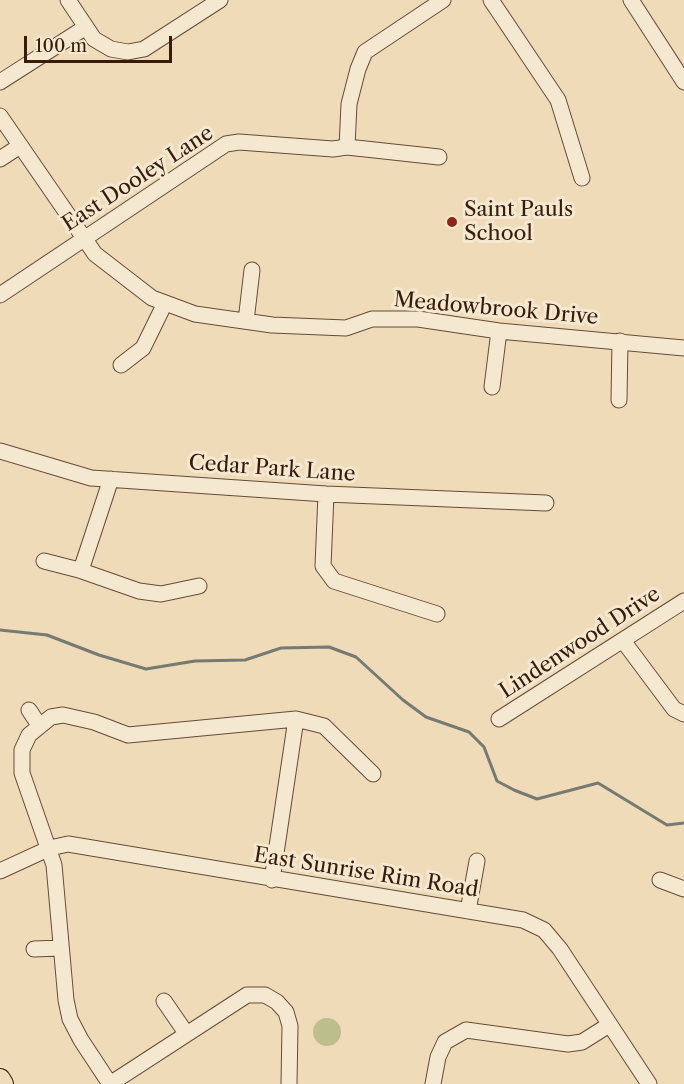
<!DOCTYPE html>
<style>
body{margin:0}
#map{position:relative;width:684px;height:1084px;overflow:hidden;background:#efdbb8;font-family:"Libre Caslon Text",serif}
canvas{display:block}
.scale{position:absolute;left:24px;top:36px;width:148px;height:27px;box-sizing:border-box;border:3px solid #391b0c;border-top:0;padding-left:8px;font-size:18px;line-height:21px;white-space:nowrap;color:#391b0c;-webkit-text-stroke:4px #f5e8d1;paint-order:stroke}
</style>
<div id="map">
<canvas width="684" height="1084"></canvas>
<div class="scale">100 m</div>
</div>
<script>
const ctx = document.querySelector('canvas').getContext('2d');
ctx.lineJoin = 'round';
function paint(path, color) { ctx.fillStyle = color; ctx.fill(path, 'evenodd'); }
const toPath = rows => new Path2D(rows.map(r => 'M' + r).join(''));
function stroke(path, color, width, dash) { ctx.strokeStyle = color; ctx.lineWidth = width; ctx.lineCap = dash ? 'butt' : 'round'; ctx.setLineDash(dash || []); ctx.stroke(path); }
function label(font, color, halo, rows, align = 'center') {
  ctx.font = font + ' "Libre Caslon Text",serif'; ctx.lineWidth = 6; ctx.setLineDash([]); ctx.textBaseline = 'middle'; ctx.strokeStyle = halo; ctx.fillStyle = color; for (const [text, x, y, turn = 0] of rows) {
    ctx.save(); ctx.translate(x, y); ctx.rotate((+turn || 0) * Math.PI / 180); ctx.textAlign = isNaN(turn) ? turn : align; if (halo) ctx.strokeText(text, 0, 0); ctx.fillText(text, 0, 0); ctx.restore();
  }
}
const green = toPath([
 '313 1032a14 14 0 1 1 28 0a14 14 0 1 1-28 0Z'
]);
const stream = toPath([
 [0,630,47,635,99,655,146,669,195,661,245,660,281,648,329,647,356,657,403,700,426,717,469,732,484,747,497,781,514,790,537,799,598,783,667,825,684,823]
]);
const minor = toPath([
 [68,0,94,39,111,49,128,52,144,49,220,0],
 [491,0,558,100,582,178],
 [631,0,684,82],
 [0,82,86,27],
 [0,116,95,254,152,298,195,314,272,325,346,328,372,319,418,319,499,331,684,348],
 [347,147,349,104,358,69,365,52,443,0],
 [0,159,20,146],
 [0,295,226,144,239,142,333,149,347,147,439,157],
 [246,321,252,270],
 [121,365,143,348,165,303],
 [492,387,499,331],
 [619,400,620,341],
 [0,451,91,478,326,494,546,503],
 [111,479,83,564,79,570,139,591,161,594,199,586],
 [326,494,323,566,334,581,437,614],
 [44,561,79,570],
 [624,642,674,709,684,714],
 [29,710,39,725],
 [296,719,324,726,373,774],
 [499,719,684,601],
 [0,871,50,848,68,844,523,920,544,930,560,949,649,1084],
 [660,880,684,889],
 [468,911,477,861],
 [34,949,60,948],
 [164,1001,186,1033],
 [110,1084,81,1040,70,1019,66,1000,54,865,22,773,22,750,29,735,51,717,63,715,94,722,128,735,296,719,272,880],
 [110,1084,247,995,265,995,277,1002,286,1012,290,1026,289,1084],
 [433,1084,438,1057,445,1042,466,1030,568,1044,582,1042,609,1025]
]);
const major = toPath([
 [0,1079,3,1084]
]);
const markers = [
 [452,222,6,"#8f2418"]
];
const streetNames = [
 ["East Dooley Lane",138,179,-33],
 ["Meadowbrook Drive",496,309,5],
 ["Cedar Park Lane",272,469,4],
 ["Lindenwood Drive",580,643,-33],
 ["East Sunrise Rim Road",366,873,9]
];
const poiNames = [
 ["Saint Pauls",464,210],
 ["School",464,234]
];
paint(green, '#bcbf8c');
stroke(stream, '#757a73', 3);
stroke(minor, '#664b37', 17);
stroke(major, '#391b0c', 22);
stroke(minor, '#f5e8d1', 15);
stroke(major, '#efdbb8', 20);
for (const [x, y, r, color] of markers) { const dot = new Path2D(); dot.arc(x, y, r, 0, 2 * Math.PI); ctx.fillStyle = color; ctx.fill(dot); stroke(dot, '#f5e8d1', 2); }
label('21px', '#391b0c', '#f5e8d1', streetNames);
label('21px', '#391b0c', '#f5e8d1', poiNames, 'left');
</script>
